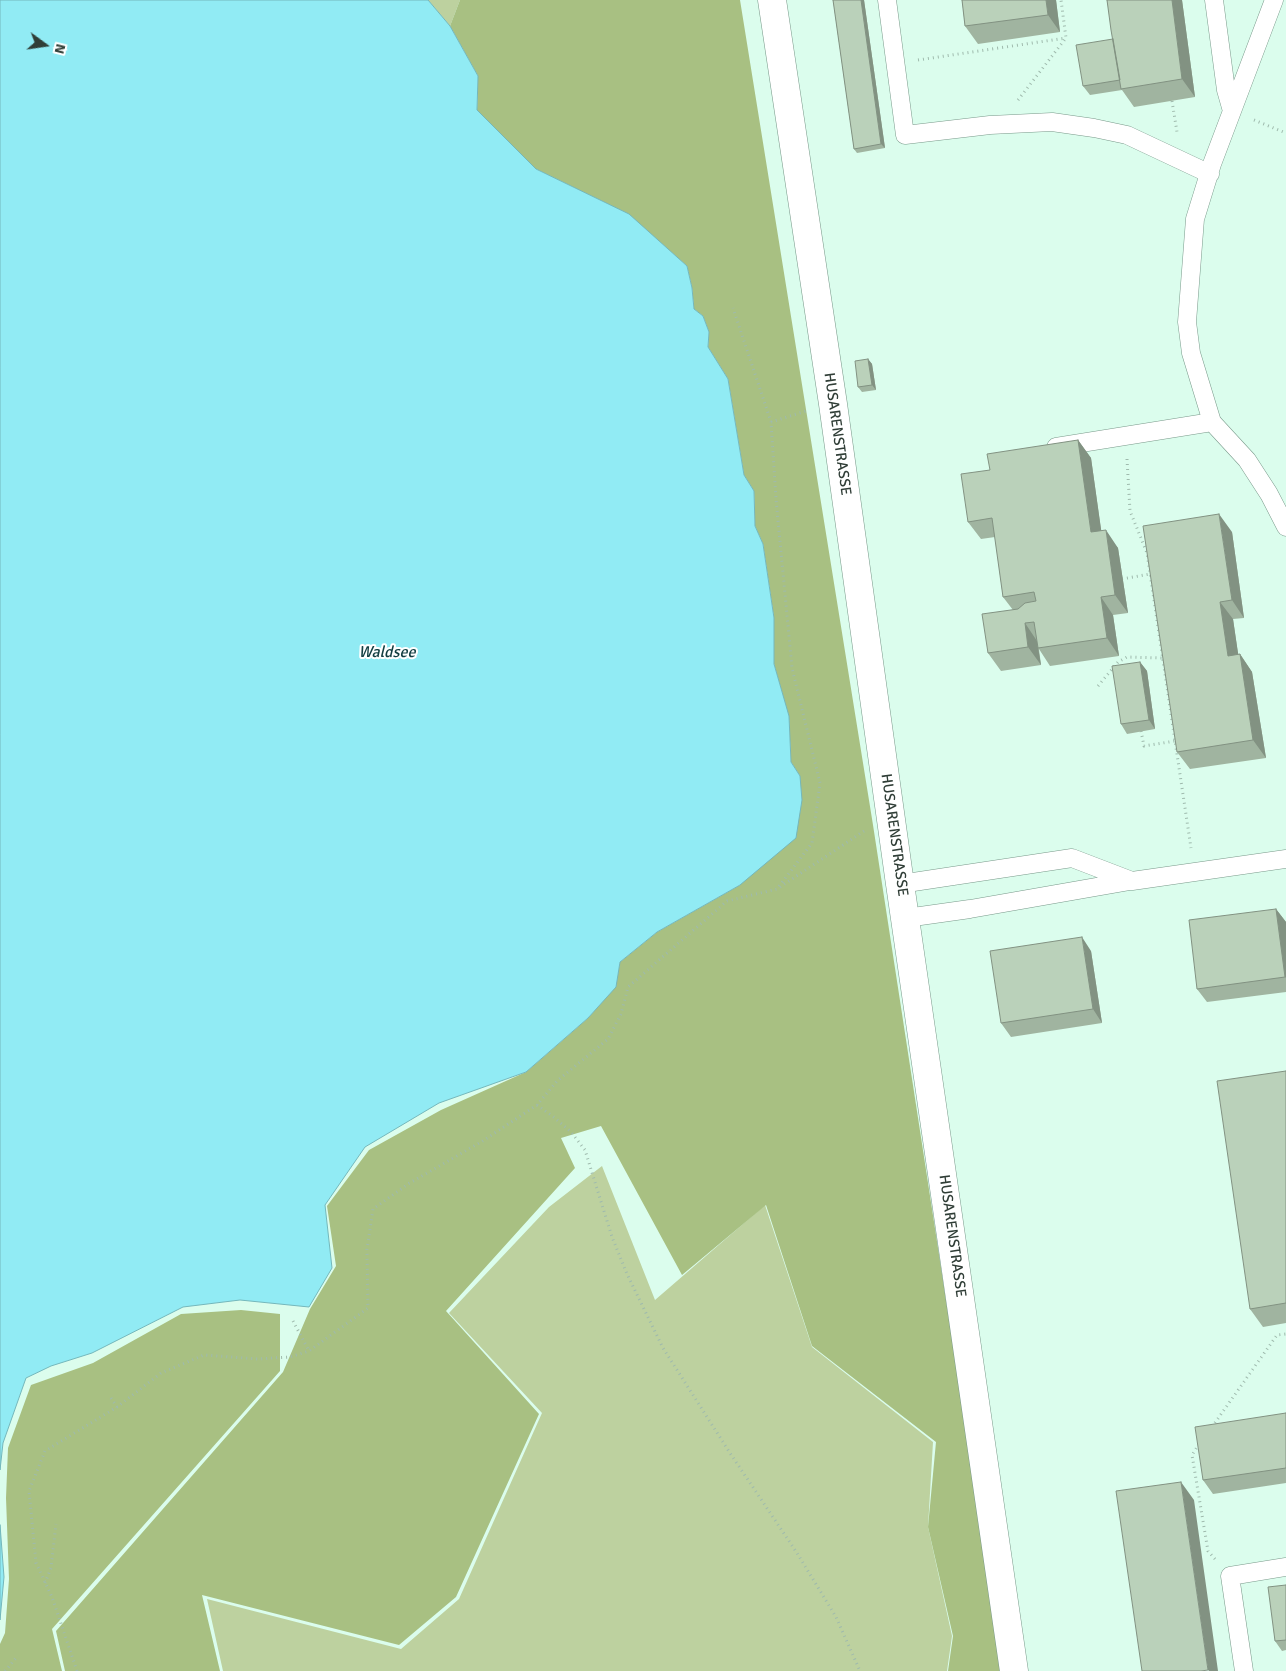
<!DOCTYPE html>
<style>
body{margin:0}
#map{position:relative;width:1286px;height:1671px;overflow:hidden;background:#dbfded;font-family:Signika,sans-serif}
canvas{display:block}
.north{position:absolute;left:20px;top:20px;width:50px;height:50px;-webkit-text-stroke:4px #fff;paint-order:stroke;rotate:104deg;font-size:14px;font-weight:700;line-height:20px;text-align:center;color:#303e37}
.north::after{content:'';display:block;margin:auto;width:18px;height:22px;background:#303e37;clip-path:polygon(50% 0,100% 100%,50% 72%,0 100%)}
</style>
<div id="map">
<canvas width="1286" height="1671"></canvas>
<div class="north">N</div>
</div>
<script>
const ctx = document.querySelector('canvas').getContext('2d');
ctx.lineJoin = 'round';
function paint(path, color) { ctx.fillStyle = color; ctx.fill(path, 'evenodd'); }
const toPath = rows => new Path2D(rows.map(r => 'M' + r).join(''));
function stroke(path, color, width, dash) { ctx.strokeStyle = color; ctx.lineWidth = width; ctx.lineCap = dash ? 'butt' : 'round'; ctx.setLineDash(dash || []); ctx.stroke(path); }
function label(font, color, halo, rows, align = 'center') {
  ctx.font = font + ' Signika,sans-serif'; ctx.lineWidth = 4; ctx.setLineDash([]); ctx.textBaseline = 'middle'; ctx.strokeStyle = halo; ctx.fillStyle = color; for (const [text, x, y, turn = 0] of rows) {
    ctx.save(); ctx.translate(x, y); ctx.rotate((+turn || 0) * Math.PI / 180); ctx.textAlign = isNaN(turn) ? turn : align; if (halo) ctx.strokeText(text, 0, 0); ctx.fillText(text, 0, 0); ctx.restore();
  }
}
const green = toPath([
 [428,0,460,0,450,26],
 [602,1166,655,1300,765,1205,812,1347,933,1442,928,1527,952,1636,947,1671,223,1671,207,1599,401,1649,459,1599,542,1413,449,1313,549,1207]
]);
const forest = toPath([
 [460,0,740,0,873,825,1003,1671,948,1671,953,1636,928,1527,936,1442,812,1346,766,1205,682,1275,601,1126,561,1138,575,1168,446,1311,539,1414,456,1597,399,1645,202,1595,220,1671,65,1671,56,1631,283,1372,310,1309,336,1266,327,1206,369,1150,441,1110,526,1072,564,1039,588,1018,615,987,620,962,657,932,740,885,800,776,791,762,789,719,774,664,774,618,763,544,755,526,754,491,744,475,728,379,708,347,709,332,703,316,694,309,692,288,687,266,628,214,536,169,477,110,478,76,450,26],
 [241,1310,280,1314,280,1371,52,1629,62,1671,0,1671,0,1644,5,1633,9,1579,6,1498,8,1448,31,1385,93,1363,181,1314]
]);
const water = toPath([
 [0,0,428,0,450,26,478,76,477,110,536,169,629,214,687,266,692,288,694,309,703,316,709,332,708,347,728,379,744,475,754,491,755,526,763,544,774,618,774,664,789,716,791,762,800,776,802,800,796,838,740,885,657,932,620,962,616,987,588,1018,526,1072,439,1103,365,1147,325,1205,332,1268,309,1307,240,1300,183,1307,92,1353,51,1366,26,1378,3,1443,0,1470,0,0],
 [0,1525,4,1577,0,1620,0,1525]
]);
const path = toPath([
 [918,60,1066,38],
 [1018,100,1066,38,1061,0],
 [1172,101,1177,132],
 [1254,120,1286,133],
 [771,422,806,411],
 [1127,459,1130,511,1147,553,1191,848],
 [1122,579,1150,574],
 [1098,686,1118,662,1127,657,1162,658],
 [1141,731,1144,746,1175,741],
 [780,887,864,831],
 [537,1105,555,1118,571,1132,585,1150,612,1237,627,1274,663,1348,730,1453,797,1553,836,1617,860,1671],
 [293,1321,309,1351],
 [111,1398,117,1407],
 [1212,1427,1277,1335,1286,1334],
 [1199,1444,1192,1455,1208,1551,1215,1559],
 [45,1583,51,1568,56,1524],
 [5,1671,16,1658],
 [77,1671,52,1597,36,1563,29,1491,45,1451,117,1407,161,1373,204,1355,258,1359,290,1357,309,1351,368,1308,367,1249,373,1209,408,1184,481,1142,537,1105,557,1081,608,1039,621,1014,628,987,727,901,777,889,812,843,820,783,792,668,776,499,771,422,733,308]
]);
const lane = toPath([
 [887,0,905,135,990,125,1052,122,1094,128,1127,135,1210,174],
 [1214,0,1226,90,1232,111],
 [1212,422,1191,353,1187,322,1195,219,1212,164,1274,0],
 [1056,447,1212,422,1247,460,1269,494,1286,527],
 [900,884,1072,858,1132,881,1286,859],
 [906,918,970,909,1130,881],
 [1244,1671,1230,1576,1286,1567]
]);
const street = toPath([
 [772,0,833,404,900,884,1014,1671]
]);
const wall = toPath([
 [833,0,864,0,885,148,857,153,854,149],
 [962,0,1056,0,1060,32,978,44,965,26],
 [1107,0,1182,0,1195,97,1134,107,1122,90,1090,95,1083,86,1113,39],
 [868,359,872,364,876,390,862,392,858,387],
 [1078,440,1091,458,1101,530,1118,548,1128,613,1113,615,1119,656,1050,666,1039,649,1041,665,1001,671,988,653,1013,610,1003,597,995,537,981,539,968,522,990,470],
 [1232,532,1244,618,1233,619,1238,654,1240,654,1252,672,1266,758,1190,769,1177,752],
 [1140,662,1147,671,1155,729,1127,734,1121,724],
 [1276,909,1286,922,1286,992,1207,1002,1197,989],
 [1091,951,1102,1023,1011,1037,1001,1023],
 [1286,1071,1286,1323,1263,1327,1250,1309],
 [1286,1413,1286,1483,1213,1494,1203,1480],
 [1286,1585,1286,1650,1282,1651,1275,1641]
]);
const shadedWall = toPath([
 [861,0,864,0,885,148,881,144],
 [1046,0,1056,0,1060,32,1048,15],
 [1172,0,1182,0,1195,97,1182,79],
 [868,359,872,364,876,390,872,385],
 [1078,440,1091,458,1104,550,1091,532],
 [1219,514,1232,532,1244,618,1232,600],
 [1106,530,1118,548,1128,613,1115,595],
 [1101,597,1113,615,1119,656,1107,638],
 [1220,602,1233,619,1241,673,1228,656],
 [1025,623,1037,641,1041,665,1028,647],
 [1240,654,1252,672,1266,758,1253,740],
 [1140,662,1147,671,1155,729,1149,720],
 [1276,909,1286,922,1286,978,1285,977],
 [1082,937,1091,951,1102,1023,1093,1009],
 [1181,1482,1194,1500,1218,1671,1209,1671,1208,1670]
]);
const building = toPath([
 [833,0,861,0,881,144,854,149,833,0],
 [962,0,1046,0,1048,15,965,26,962,0],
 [1107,0,1172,0,1182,79,1121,89,1111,30,1107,0],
 [1113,39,1120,80,1083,86,1076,45,1113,39],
 [868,359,872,385,858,387,855,361,868,359],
 [1078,440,1091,532,1106,530,1115,595,1101,597,1107,638,1038,648,1034,622,1025,623,1028,647,988,653,982,614,1018,609,1025,603,1036,601,1034,592,1003,597,992,518,968,522,961,474,990,470,987,454,1078,440],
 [1219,514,1232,600,1220,602,1228,656,1240,654,1253,740,1177,752,1143,526,1219,514],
 [1140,662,1149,720,1121,724,1112,666,1140,662],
 [1276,909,1285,977,1197,989,1189,920,1276,909],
 [1082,937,1093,1009,1001,1023,990,951,1082,937],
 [1286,1071,1286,1303,1250,1309,1217,1081,1286,1071],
 [1286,1413,1286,1468,1203,1480,1195,1427,1286,1413],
 [1181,1482,1208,1670,1201,1671,1142,1671,1116,1491,1181,1482],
 [1286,1585,1286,1640,1275,1641,1268,1587,1286,1585]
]);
const streetNames = [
 ["HUSARENSTRASSE",837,434,82],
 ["HUSARENSTRASSE",894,835,82],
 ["HUSARENSTRASSE",952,1236,82]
];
const waterNames = [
 ["Waldsee",387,653]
];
paint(green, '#bdd19f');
paint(forest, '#a8c082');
paint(water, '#91ebf4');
stroke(water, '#74b7bb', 1);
stroke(lane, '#79998a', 19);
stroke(street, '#79998a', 29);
stroke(path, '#9fbaad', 3, [1, 4]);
stroke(lane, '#fff', 18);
stroke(street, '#fff', 28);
paint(wall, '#a0b4a0');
paint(shadedWall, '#829282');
paint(building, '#bad1ba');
stroke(building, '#829282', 1);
label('15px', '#303e37', '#fff', streetNames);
label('italic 16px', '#133e42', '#fff', waterNames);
</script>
